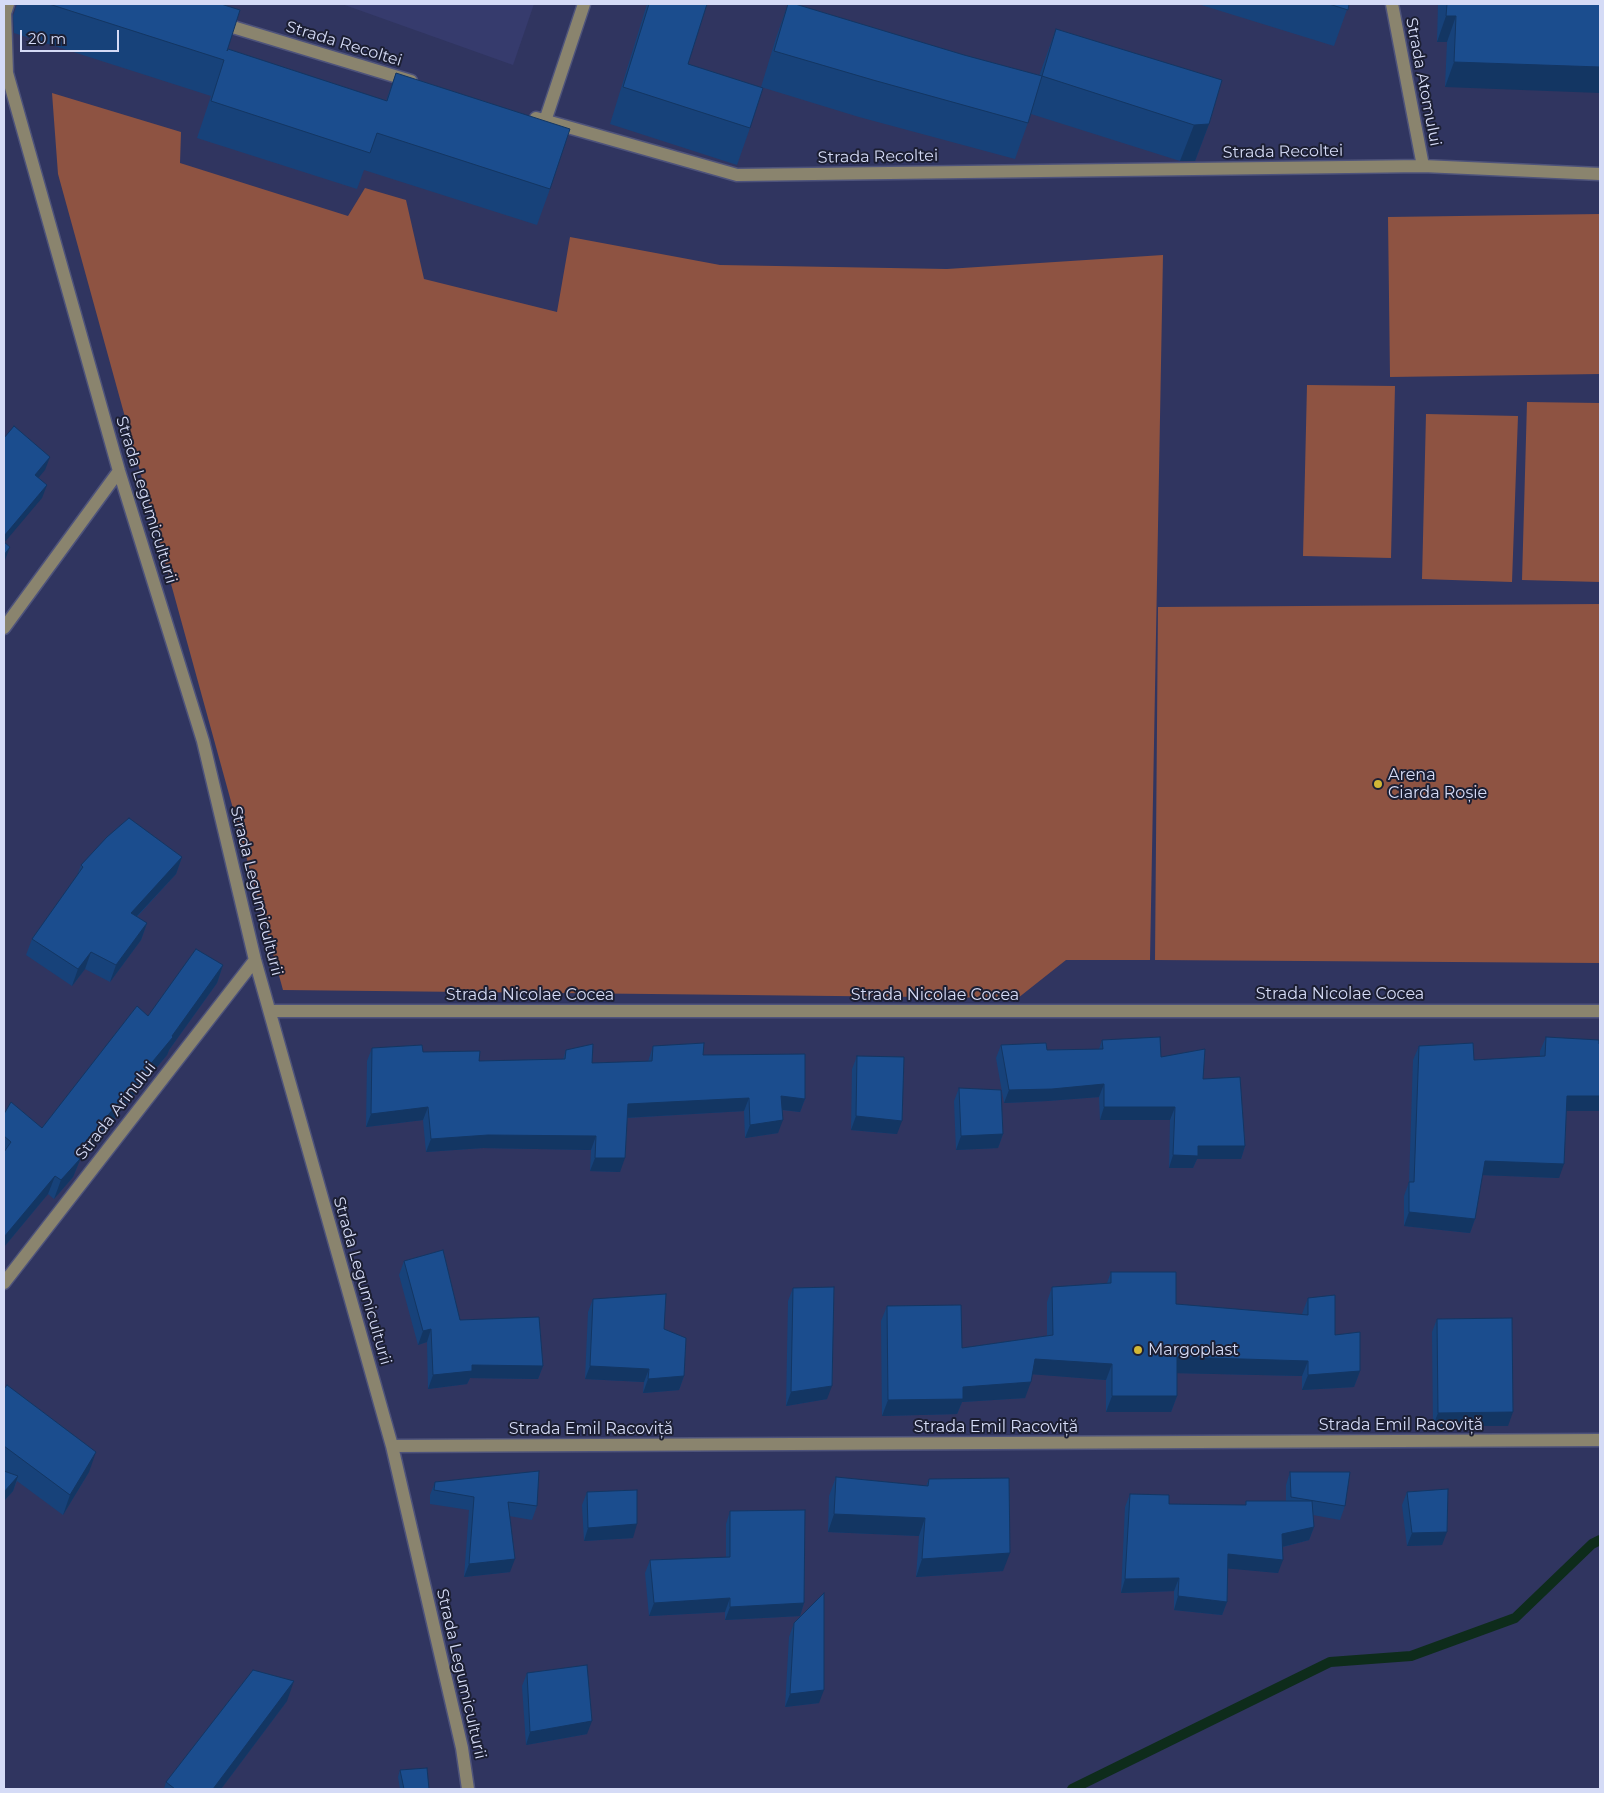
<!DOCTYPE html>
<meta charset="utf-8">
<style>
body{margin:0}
#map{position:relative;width:1604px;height:1793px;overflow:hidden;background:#303560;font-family:Montserrat,sans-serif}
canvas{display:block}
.frame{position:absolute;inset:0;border:5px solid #d5dbf6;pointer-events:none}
.scale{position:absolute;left:20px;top:30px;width:99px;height:22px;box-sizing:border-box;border:2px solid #d5dbf6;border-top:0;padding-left:6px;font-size:15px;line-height:18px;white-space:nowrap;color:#d5dbf6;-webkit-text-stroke:4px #1c1f33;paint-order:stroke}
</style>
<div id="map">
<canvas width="1604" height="1793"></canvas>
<div class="frame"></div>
<div class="scale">20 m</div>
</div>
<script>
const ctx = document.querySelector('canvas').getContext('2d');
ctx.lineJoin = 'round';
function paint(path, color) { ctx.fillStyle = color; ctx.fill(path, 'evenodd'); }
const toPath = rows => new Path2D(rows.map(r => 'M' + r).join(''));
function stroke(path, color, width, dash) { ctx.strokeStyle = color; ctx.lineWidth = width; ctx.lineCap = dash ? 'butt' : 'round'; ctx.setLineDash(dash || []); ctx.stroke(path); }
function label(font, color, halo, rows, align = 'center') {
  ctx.font = font + ' Montserrat,sans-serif'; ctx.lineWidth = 4; ctx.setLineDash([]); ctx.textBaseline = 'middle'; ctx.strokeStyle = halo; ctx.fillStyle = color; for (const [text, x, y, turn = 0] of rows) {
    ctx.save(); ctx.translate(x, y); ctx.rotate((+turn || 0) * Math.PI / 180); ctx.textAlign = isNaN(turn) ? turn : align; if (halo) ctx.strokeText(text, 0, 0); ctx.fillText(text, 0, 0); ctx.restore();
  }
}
const built = toPath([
 [342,4,534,4,513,65]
]);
const green = toPath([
 [52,93,181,132,180,163,348,216,365,188,406,200,424,279,557,312,570,237,720,265,947,269,1163,255,1150,960,1066,960,1018,998,283,990,58,174],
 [1600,214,1600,374,1390,377,1388,217],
 [1307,385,1395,386,1391,558,1303,556],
 [1527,402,1600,403,1600,582,1522,580],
 [1426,414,1518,416,1512,582,1422,579],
 [1600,604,1600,963,1155,960,1158,607]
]);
const stream = toPath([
 [1072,1789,1330,1662,1411,1656,1515,1618,1592,1544,1600,1540]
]);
const minor = toPath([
 [8,4,5,13,7,73,119,471,203,741,255,960,392,1446,462,1748,468,1789],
 [1392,4,1423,166],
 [221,21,236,28,411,81],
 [536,118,737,175,1423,166,1600,174],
 [545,121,584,4],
 [4,628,119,471],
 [270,1011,1600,1011],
 [4,1283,255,960],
 [392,1446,1600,1440]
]);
const wall = toPath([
 [17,4,221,4,228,50,386,101,396,73,550,189,537,225,364,170,357,189,197,138,211,96,14,33,13,16],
 [647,4,707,4,688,64,750,128,737,165,610,124],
 [788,4,964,55,1039,76,1056,29,1209,124,1195,161,1180,161,1031,114,1015,159,859,117,761,87,776,38],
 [1198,4,1349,4,1334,46],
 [1438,4,1600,4,1445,87,1447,42,1437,42],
 [182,857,176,874,137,917,147,923,141,940,110,982,85,969,72,986,26,955,32,939,77,876,81,865],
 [223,965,217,983,169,1050,167,1055,80,1160,73,1177,54,1199,48,1194,4,1247,4,1114,42,1128,148,1016],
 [1546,1037,1566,1111,1559,1178,1482,1175,1475,1219,1470,1233,1404,1226,1404,1196,1409,1182,1413,1060,1419,1046,1474,1060,1540,1056,1540,1051],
 [1102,1040,1161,1057,1203,1079,1245,1146,1241,1159,1197,1159,1193,1168,1169,1168,1170,1120,1100,1120,1099,1097,1047,1101,1004,1103,996,1058,1001,1045,1047,1050,1099,1049],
 [653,1046,703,1055,805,1099,800,1112,782,1110,778,1133,745,1138,744,1111,627,1118,620,1172,590,1171,591,1150,483,1148,426,1152,423,1120,366,1127,367,1061,372,1048,423,1052,479,1061,563,1059,566,1050,592,1063,648,1062],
 [857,1056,897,1134,851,1130,852,1069],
 [959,1088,1003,1134,998,1148,956,1150,954,1101],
 [404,1261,460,1320,543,1366,538,1379,470,1378,467,1384,428,1389,427,1342,418,1345,399,1275],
 [1111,1272,1176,1304,1302,1314,1308,1298,1360,1371,1354,1387,1302,1390,1302,1376,1177,1373,1177,1396,1171,1412,1106,1412,1106,1380,1032,1374,1025,1398,962,1402,957,1414,882,1416,881,1321,887,1306,962,1348,1047,1336,1047,1302,1052,1287,1107,1283],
 [793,1288,827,1399,786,1406,788,1301],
 [593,1299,664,1329,684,1376,679,1390,643,1393,644,1382,585,1379,588,1312],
 [1437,1319,1508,1426,1433,1426,1432,1332],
 [4,1389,89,1472,63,1515,17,1481,13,1491,4,1501],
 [1290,1472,1345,1506,1340,1520,1313,1515,1314,1527,1309,1540,1283,1547,1278,1573,1228,1568,1227,1602,1222,1615,1174,1610,1174,1591,1121,1593,1125,1507,1130,1494,1169,1504,1245,1505,1246,1501,1286,1501,1286,1485],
 [836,1477,926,1486,929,1479,1003,1571,916,1577,919,1536,828,1532,829,1496],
 [435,1482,537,1506,532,1520,509,1516,510,1572,464,1577,469,1510,430,1504,430,1495],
 [587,1492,633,1538,584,1541,582,1505],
 [1407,1492,1442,1545,1407,1546,1402,1505],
 [730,1511,804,1603,800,1616,725,1620,725,1612,649,1616,645,1573,650,1560,726,1557,726,1524],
 [794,1623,819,1703,785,1707,789,1637],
 [527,1673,587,1734,526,1745,522,1686],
 [287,1701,221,1789,164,1789,166,1782],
 [400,1770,429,1789,400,1789,398,1777]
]);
const shadedWall = toPath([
 [1446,16,1456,16,1447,42,1437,42],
 [1454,62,1600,67,1600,93,1445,87],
 [1209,124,1195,161,1180,161,1194,125],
 [50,457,45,470,30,488,35,475],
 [47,485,42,498,4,543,4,536],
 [10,547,5,560,4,562,4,555],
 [182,857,176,874,124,930,131,913],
 [147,923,141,940,110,982,116,965],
 [91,952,85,969,72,986,78,969],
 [223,965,217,983,169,1050,167,1055,80,1160,73,1177,54,1199,61,1180,75,1155,172,1036],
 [1104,1084,1099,1097,1047,1101,1004,1103,1009,1090],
 [781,1096,805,1099,800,1112,776,1109],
 [1567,1096,1600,1096,1600,1111,1562,1111],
 [749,1098,744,1111,623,1118,628,1104],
 [428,1107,423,1120,366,1127,371,1114],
 [1104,1107,1175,1107,1170,1120,1100,1120],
 [856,1116,902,1121,897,1134,851,1130],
 [783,1120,778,1133,745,1138,750,1125],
 [1003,1134,998,1148,956,1150,961,1136],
 [488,1135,596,1136,591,1150,483,1148,426,1152,431,1139],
 [1198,1146,1245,1146,1241,1159,1197,1159,1193,1168,1169,1168,1173,1155],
 [595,1158,625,1158,620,1172,590,1171],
 [1485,1161,1564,1164,1559,1178,1480,1175],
 [55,1176,48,1194,4,1247,4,1237],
 [1409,1212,1475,1219,1470,1233,1404,1226],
 [431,1329,427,1342,418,1345,423,1331],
 [1177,1357,1308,1361,1302,1376,1171,1373],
 [1035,1359,1112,1364,1106,1380,1029,1374],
 [472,1365,543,1366,538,1379,470,1378,467,1384,428,1389,433,1375],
 [590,1366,649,1369,644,1382,585,1379],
 [1360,1371,1354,1387,1302,1390,1308,1375],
 [684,1376,679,1390,643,1393,648,1379],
 [1031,1382,1025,1398,962,1402,957,1414,882,1416,888,1400,963,1387],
 [832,1386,827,1399,786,1406,791,1392],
 [1112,1396,1177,1396,1171,1412,1106,1412],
 [1513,1412,1508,1426,1433,1426,1438,1413],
 [96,1452,89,1472,63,1515,70,1495],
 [18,1476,13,1491,4,1501,4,1492],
 [834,1514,925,1518,919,1536,828,1532],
 [637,1524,633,1538,584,1541,588,1528],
 [1314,1527,1309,1540,1278,1548,1282,1534],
 [1447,1532,1442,1545,1407,1546,1412,1533],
 [1010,1553,1003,1571,916,1577,922,1559],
 [1228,1554,1283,1560,1278,1573,1223,1568],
 [515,1559,510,1572,464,1577,469,1564],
 [1179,1578,1174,1591,1121,1593,1125,1579],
 [1178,1596,1227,1602,1222,1615,1174,1610],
 [730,1598,725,1612,649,1616,654,1603],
 [804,1603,800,1616,725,1620,730,1607],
 [294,1681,287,1701,221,1789,213,1789],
 [824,1690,819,1703,785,1707,790,1694],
 [592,1721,587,1734,526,1745,530,1732]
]);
const building = toPath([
 [49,4,221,4,240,10,227,51,228,49,387,101,396,73,570,129,550,189,377,133,370,153,211,101,224,60,49,4],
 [649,4,707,4,688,64,763,88,750,128,623,87,649,4],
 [788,4,795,4,964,55,1042,76,1028,123,873,80,774,51,788,4],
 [1329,4,1349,4,1348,10,1329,4],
 [1447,4,1600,4,1600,67,1454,62,1456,16,1446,16,1447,4],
 [1056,29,1222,80,1209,124,1194,125,1042,76,1056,29],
 [14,426,50,457,35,475,47,485,4,536,4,438,14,426],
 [4,542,10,547,4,555,4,542],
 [129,818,182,857,131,913,147,923,116,965,91,952,78,969,32,939,83,867,81,865,107,837,129,818],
 [196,949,223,965,172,1036,173,1037,75,1155,80,1159,61,1180,55,1176,4,1237,4,1152,11,1142,4,1136,4,1114,11,1102,42,1128,137,1006,148,1016,196,949],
 [1160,1037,1161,1057,1205,1049,1203,1079,1240,1077,1245,1146,1198,1146,1198,1156,1173,1155,1175,1107,1104,1107,1104,1084,1052,1089,1009,1090,1001,1045,1046,1043,1047,1050,1103,1049,1102,1040,1160,1037],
 [1546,1037,1599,1040,1599,1044,1600,1044,1600,1096,1567,1096,1564,1164,1485,1161,1475,1219,1409,1212,1409,1182,1414,1182,1419,1046,1473,1043,1474,1060,1545,1056,1546,1037],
 [704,1043,703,1055,805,1054,805,1099,781,1096,783,1120,750,1125,749,1098,628,1104,625,1158,595,1158,596,1136,488,1135,431,1139,428,1107,371,1114,372,1048,422,1045,423,1052,480,1051,479,1061,565,1059,566,1050,593,1044,592,1063,652,1061,653,1046,704,1043],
 [857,1056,904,1057,902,1121,856,1116,857,1056],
 [959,1088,1001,1090,1003,1134,961,1136,959,1088],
 [443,1250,460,1320,539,1317,543,1366,472,1365,472,1371,433,1375,431,1329,423,1331,404,1261,443,1250],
 [1111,1272,1176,1272,1176,1304,1308,1315,1308,1298,1335,1295,1335,1335,1360,1332,1360,1371,1308,1375,1308,1361,1177,1357,1177,1396,1112,1396,1112,1364,1035,1359,1031,1382,963,1387,963,1399,888,1400,887,1306,961,1305,962,1348,1053,1335,1052,1287,1111,1283,1111,1272],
 [834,1287,832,1386,791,1392,793,1288,834,1287],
 [666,1294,664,1329,686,1338,684,1376,648,1379,649,1369,590,1366,593,1299,666,1294],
 [1512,1318,1513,1412,1438,1413,1437,1319,1512,1318],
 [7,1385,96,1452,70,1495,4,1446,4,1389,7,1385],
 [4,1471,18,1476,4,1492,4,1471],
 [539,1471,537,1506,508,1502,515,1559,469,1564,474,1497,434,1490,435,1482,539,1471],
 [1290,1472,1350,1472,1345,1506,1291,1497,1290,1472],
 [836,1477,928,1486,929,1479,1009,1478,1010,1553,922,1559,925,1518,834,1514,836,1477],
 [1448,1489,1447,1532,1412,1533,1407,1492,1448,1489],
 [637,1490,637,1524,588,1528,587,1492,637,1490],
 [1130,1494,1169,1495,1169,1504,1246,1505,1246,1501,1312,1501,1314,1527,1282,1534,1283,1560,1228,1554,1227,1602,1178,1596,1179,1578,1125,1579,1130,1494],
 [805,1510,804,1603,730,1607,730,1598,654,1603,650,1560,730,1557,730,1511,805,1510],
 [824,1593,824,1690,790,1694,794,1623,824,1593],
 [587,1665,592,1721,530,1732,527,1673,587,1665],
 [253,1670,294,1681,213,1789,175,1789,166,1782,253,1670],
 [427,1768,429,1789,404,1789,400,1770,427,1768]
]);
const markers = [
 [1378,784,5,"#d2b736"],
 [1138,1350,5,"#d2b736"]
];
const streetNames = [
 ["Strada Recoltei",344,44,17],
 ["Strada Atomului",1423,82,79],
 ["Strada Recoltei",1283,152,-1],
 ["Strada Recoltei",878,157,-1],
 ["Strada Legumiculturii",146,500,73],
 ["Strada Legumiculturii",256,891,76],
 ["Strada Nicolae Cocea",1340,994],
 ["Strada Nicolae Cocea",530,995],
 ["Strada Nicolae Cocea",935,995],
 ["Strada Arinului",116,1111,-52],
 ["Strada Legumiculturii",362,1281,74],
 ["Strada Emil Racoviță",1401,1425],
 ["Strada Emil Racoviță",996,1427],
 ["Strada Emil Racoviță",591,1429],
 ["Strada Legumiculturii",461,1674,77]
];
const poiNames = [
 ["Arena",1388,775],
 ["Ciarda Roșie",1388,793],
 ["Margoplast",1148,1350]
];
paint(built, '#363b6d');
paint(green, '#8e5342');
stroke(stream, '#0e2c1b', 10);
stroke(minor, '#4e537b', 15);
stroke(minor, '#8a846e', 12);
paint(wall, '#17427a');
paint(shadedWall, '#133663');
paint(building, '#1b4d8e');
stroke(building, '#133663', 1);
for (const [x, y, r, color] of markers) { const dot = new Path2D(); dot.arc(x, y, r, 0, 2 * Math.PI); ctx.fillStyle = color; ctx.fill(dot); stroke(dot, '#1c1f33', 2); }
label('16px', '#d5dbf6', '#1c1f33', streetNames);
label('16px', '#d5dbf6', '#1c1f33', poiNames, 'left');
</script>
